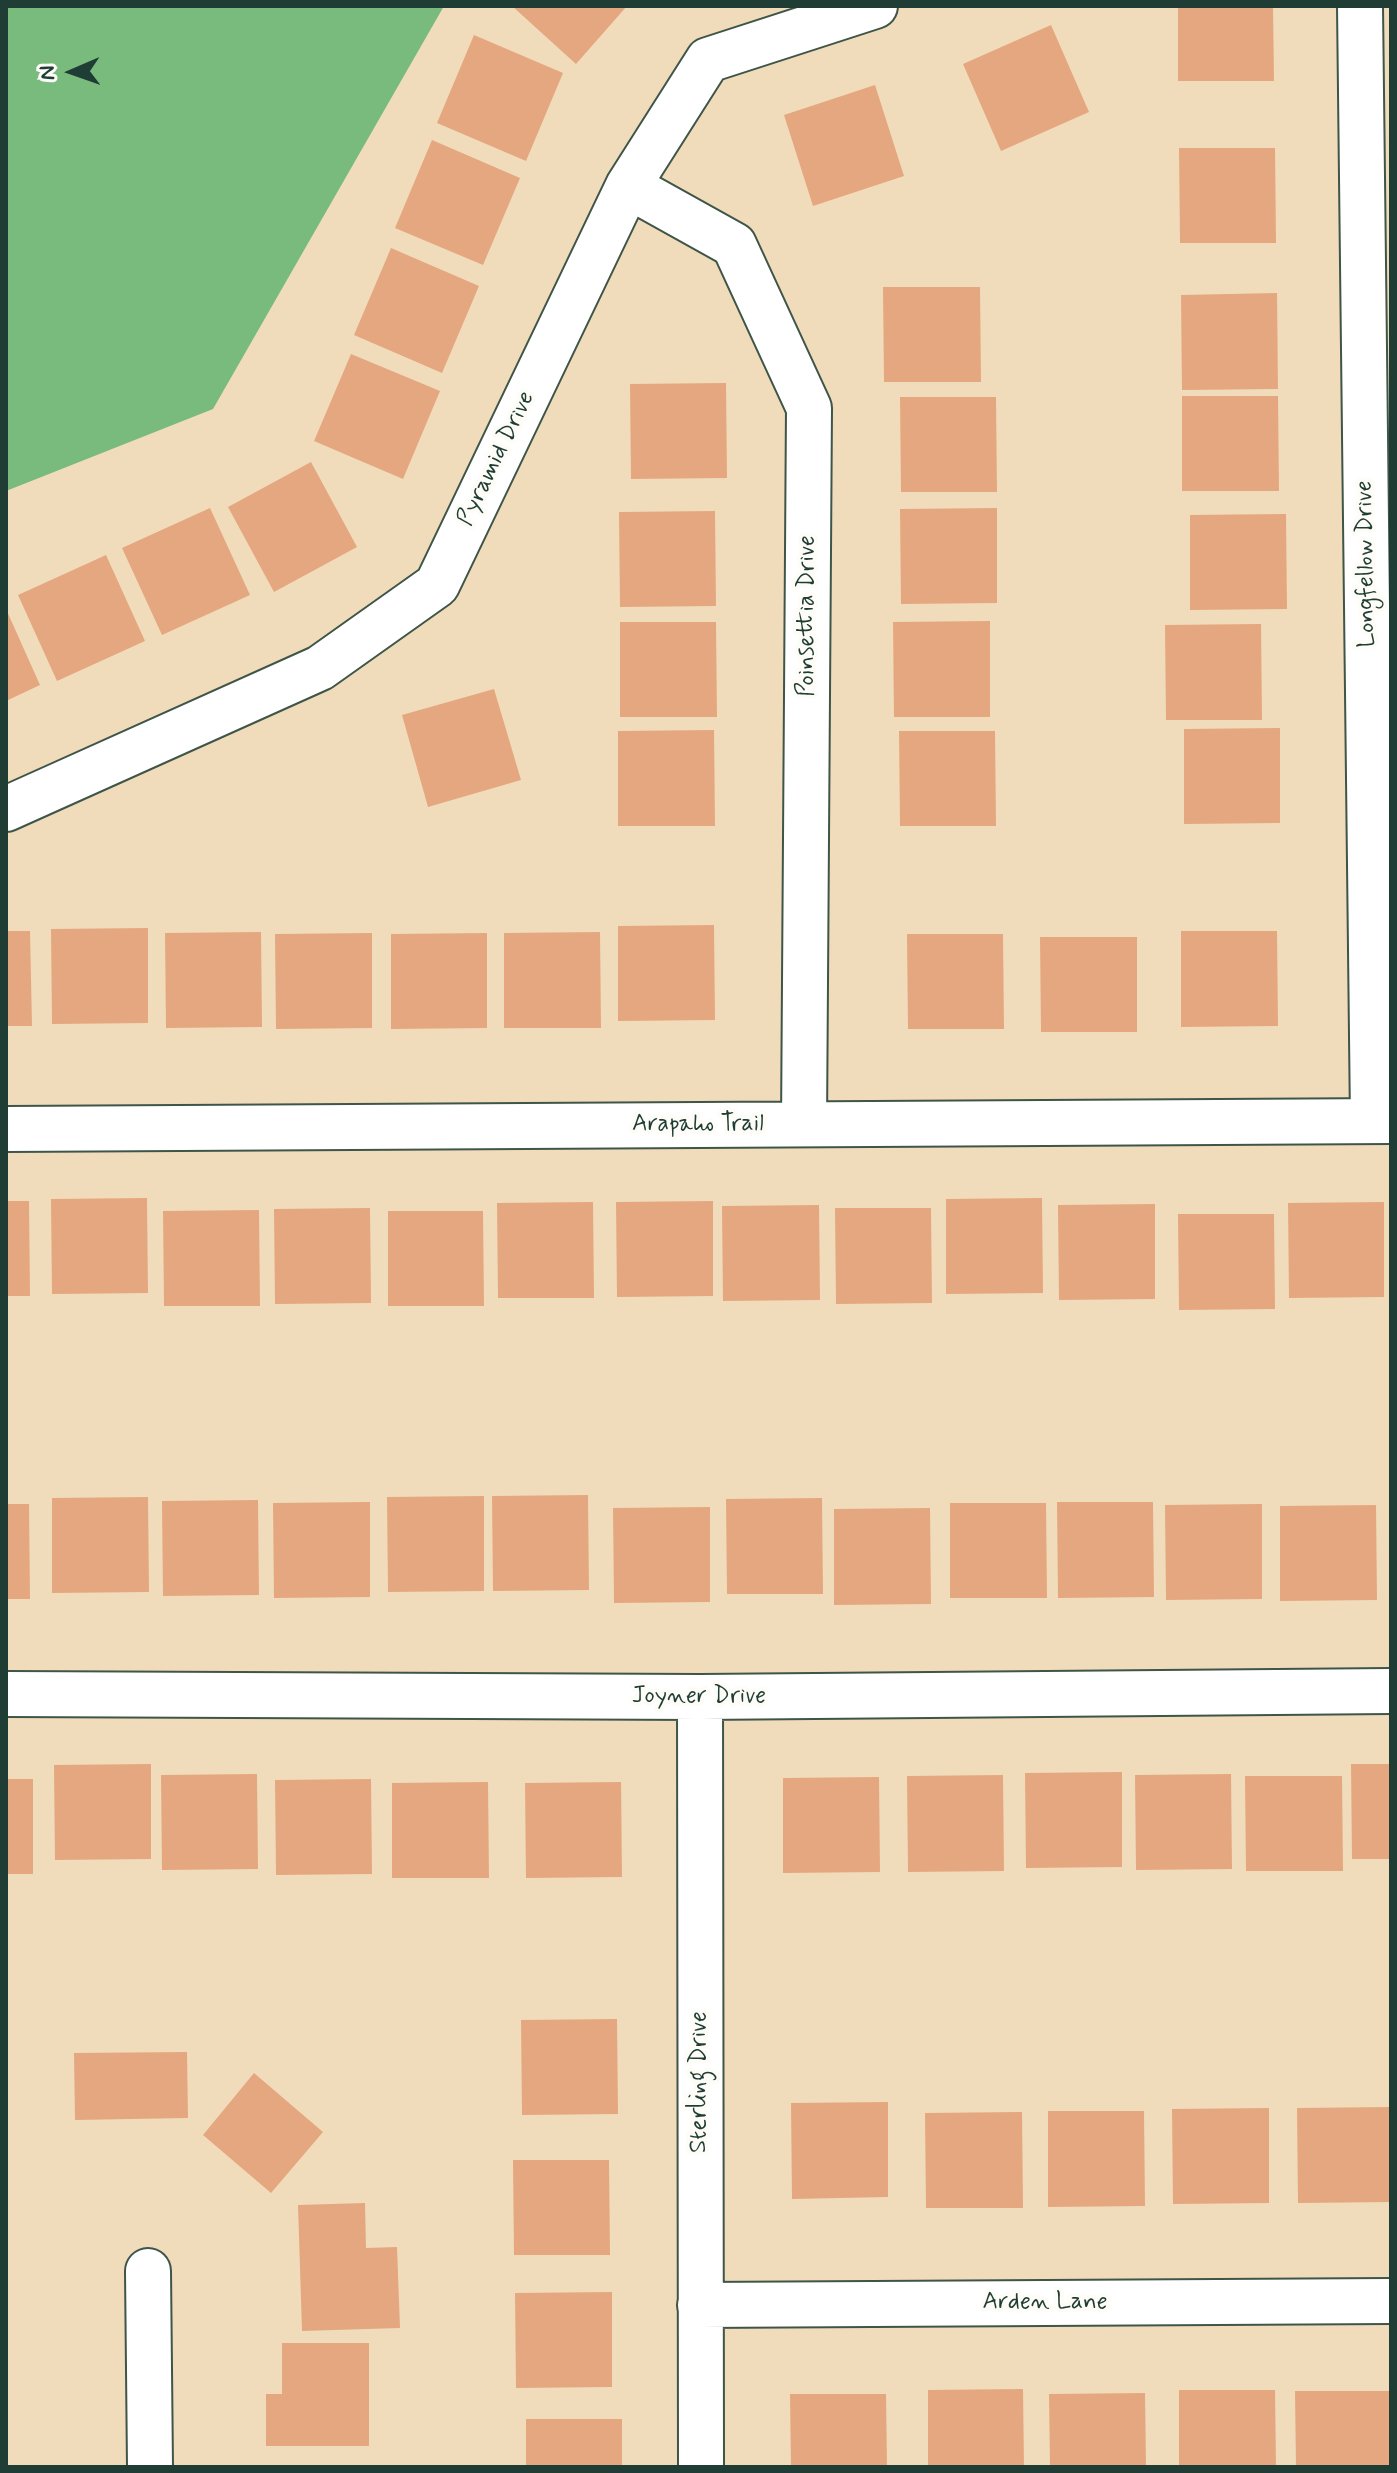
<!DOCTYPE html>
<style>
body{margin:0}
#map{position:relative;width:1397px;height:2473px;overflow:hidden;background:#f0dcbb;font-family:Mynerve,sans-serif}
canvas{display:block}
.frame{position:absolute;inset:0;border:8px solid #1f3d34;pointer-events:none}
.north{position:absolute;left:32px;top:32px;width:80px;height:80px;-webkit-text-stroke:6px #fdfcf7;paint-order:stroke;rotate:268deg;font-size:22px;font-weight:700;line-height:32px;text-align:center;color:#1f3d34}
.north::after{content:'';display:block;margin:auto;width:28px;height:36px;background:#1f3d34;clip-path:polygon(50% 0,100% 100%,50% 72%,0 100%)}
</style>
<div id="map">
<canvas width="1397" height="2473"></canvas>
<div class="frame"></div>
<div class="north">N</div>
</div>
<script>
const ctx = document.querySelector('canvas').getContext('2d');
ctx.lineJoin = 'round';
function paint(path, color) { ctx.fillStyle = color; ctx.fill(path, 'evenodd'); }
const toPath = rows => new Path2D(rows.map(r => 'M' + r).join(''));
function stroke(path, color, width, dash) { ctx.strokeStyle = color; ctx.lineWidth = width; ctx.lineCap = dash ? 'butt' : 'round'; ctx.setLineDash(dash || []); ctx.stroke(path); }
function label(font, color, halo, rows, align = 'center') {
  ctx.font = font + ' Mynerve,sans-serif'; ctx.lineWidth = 8; ctx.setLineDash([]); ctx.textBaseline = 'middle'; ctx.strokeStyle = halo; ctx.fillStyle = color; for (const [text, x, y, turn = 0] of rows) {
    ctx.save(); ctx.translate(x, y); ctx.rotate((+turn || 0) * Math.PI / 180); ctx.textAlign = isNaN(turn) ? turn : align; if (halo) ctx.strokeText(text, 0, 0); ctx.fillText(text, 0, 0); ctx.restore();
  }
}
const forest = toPath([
 [6,6,444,6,213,409,6,491]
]);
const building = toPath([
 [512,6,627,6,576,64],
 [1178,6,1273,6,1274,81,1178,81],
 [1051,25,1089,112,1001,151,963,64],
 [474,35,563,73,526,161,437,123],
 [875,85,904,176,813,206,784,115],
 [432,140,520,178,483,265,395,228],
 [1179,148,1275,148,1276,243,1180,243],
 [391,248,479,286,442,373,354,335],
 [883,287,980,287,981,382,884,382],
 [1277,293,1278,389,1182,390,1181,295],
 [351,354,440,391,403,479,314,441],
 [726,383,727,478,631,479,630,384],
 [1182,396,1278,396,1279,491,1182,491],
 [900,397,996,397,997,492,901,492],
 [311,462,357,547,274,592,228,507],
 [210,508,250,595,162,635,122,548],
 [997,508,997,603,901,604,900,509],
 [715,511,716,606,620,607,619,512],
 [1286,514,1287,609,1190,610,1190,515],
 [106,555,145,641,57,681,18,595],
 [6,609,40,685,6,701],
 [990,621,990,717,894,717,893,622],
 [620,622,716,622,717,717,620,717],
 [1261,624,1262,720,1166,720,1165,625],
 [494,689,521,780,428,807,402,715],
 [1280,728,1280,823,1184,824,1184,729],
 [714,730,715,826,618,826,618,731],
 [899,731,995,731,996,826,900,826],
 [714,925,715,1020,618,1021,618,926],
 [148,928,148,1023,52,1024,51,929],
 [6,931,30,931,32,1026,6,1026],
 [1181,931,1277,931,1278,1026,1181,1027],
 [261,932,262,1027,166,1028,165,933],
 [600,932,601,1028,504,1028,504,933],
 [372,933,372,1028,276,1029,275,934],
 [487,933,487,1028,391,1029,391,934],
 [907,934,1003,934,1004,1029,908,1029],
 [1040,937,1137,937,1137,1032,1041,1032],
 [147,1198,148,1293,52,1294,51,1199],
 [1042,1198,1043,1293,946,1294,946,1199],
 [6,1201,29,1201,30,1296,6,1296],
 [713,1201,713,1296,617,1297,616,1202],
 [593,1202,594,1298,498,1298,497,1203],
 [1384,1202,1384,1297,1289,1298,1288,1203],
 [1155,1204,1155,1299,1059,1300,1058,1205],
 [819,1205,820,1300,723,1301,722,1206],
 [370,1208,371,1303,275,1304,274,1209],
 [835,1208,931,1208,932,1303,836,1304],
 [259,1210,260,1306,164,1306,163,1211],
 [388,1211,483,1211,484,1306,388,1306],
 [1178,1214,1274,1214,1275,1309,1179,1310],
 [588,1495,589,1590,493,1591,492,1496],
 [484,1496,484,1591,388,1592,387,1497],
 [148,1497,149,1592,52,1593,52,1498],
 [822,1498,823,1594,727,1594,726,1499],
 [258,1500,259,1595,163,1596,162,1501],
 [370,1502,370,1597,274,1598,273,1503],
 [1057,1502,1153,1502,1154,1597,1058,1598],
 [950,1503,1046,1503,1047,1598,950,1598],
 [6,1504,29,1504,30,1599,6,1599],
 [1262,1504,1262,1599,1166,1600,1165,1505],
 [1376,1505,1377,1600,1280,1601,1280,1506],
 [710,1507,710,1602,614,1603,613,1508],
 [930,1508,931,1604,834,1605,834,1509],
 [151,1764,151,1859,55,1860,54,1765],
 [1351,1764,1391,1764,1391,1859,1352,1859],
 [1122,1772,1122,1867,1026,1868,1025,1773],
 [257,1774,258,1869,162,1870,161,1775],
 [1231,1774,1232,1869,1136,1870,1135,1775],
 [1003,1775,1004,1871,908,1872,907,1776],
 [1245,1776,1342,1776,1343,1871,1246,1871],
 [879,1777,880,1872,783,1873,783,1778],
 [6,1779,33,1779,33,1874,6,1874],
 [371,1779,372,1874,276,1875,275,1780],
 [488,1782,489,1878,392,1878,392,1783],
 [621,1782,622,1877,526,1878,525,1783],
 [617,2019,618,2114,522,2115,521,2020],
 [187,2052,188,2118,75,2120,74,2053],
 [254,2073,323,2132,271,2193,203,2135],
 [888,2102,888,2197,792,2199,791,2103],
 [1391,2107,1391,2202,1298,2203,1297,2108],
 [1269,2108,1269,2203,1173,2204,1172,2109],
 [1048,2111,1144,2111,1145,2206,1048,2207],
 [1022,2112,1023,2208,926,2208,925,2113],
 [513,2160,609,2160,610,2255,514,2255],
 [365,2203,366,2248,397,2247,400,2328,302,2331,298,2205],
 [612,2292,612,2387,516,2388,515,2293],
 [282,2343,369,2343,369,2446,266,2446,266,2394,282,2394],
 [1023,2389,1024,2467,928,2467,928,2390],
 [1179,2390,1275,2390,1276,2467,1179,2467],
 [1295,2391,1391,2391,1391,2467,1296,2467],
 [1145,2393,1146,2467,1050,2467,1049,2394],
 [790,2394,886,2394,887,2467,791,2467],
 [526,2419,622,2419,622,2467,526,2467]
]);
const street = toPath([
 [1360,6,1373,1121],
 [628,186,734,245,809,408,804,1124],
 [6,809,320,668,437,585,628,186,708,60,875,6],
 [6,1129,1391,1121],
 [6,1694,700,1697,1391,1691],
 [700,1697,701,2467],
 [148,2271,150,2467],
 [700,2305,1391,2301]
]);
const streetNames = [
 ["Pyramid Drive",497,459,-64],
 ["Longfellow Drive",1367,564,-91],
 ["Poinsettia Drive",808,616,-90],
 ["Arapaho Trail",698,1125],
 ["Joyner Drive",699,1697],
 ["Sterling Drive",700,2082,-90],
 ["Arden Lane",1045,2303]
];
paint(forest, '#79ba7d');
paint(building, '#e5a77f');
stroke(street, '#3e5548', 48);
stroke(street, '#fff', 44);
label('24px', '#1f3d34', '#fdfcf7', streetNames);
</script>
